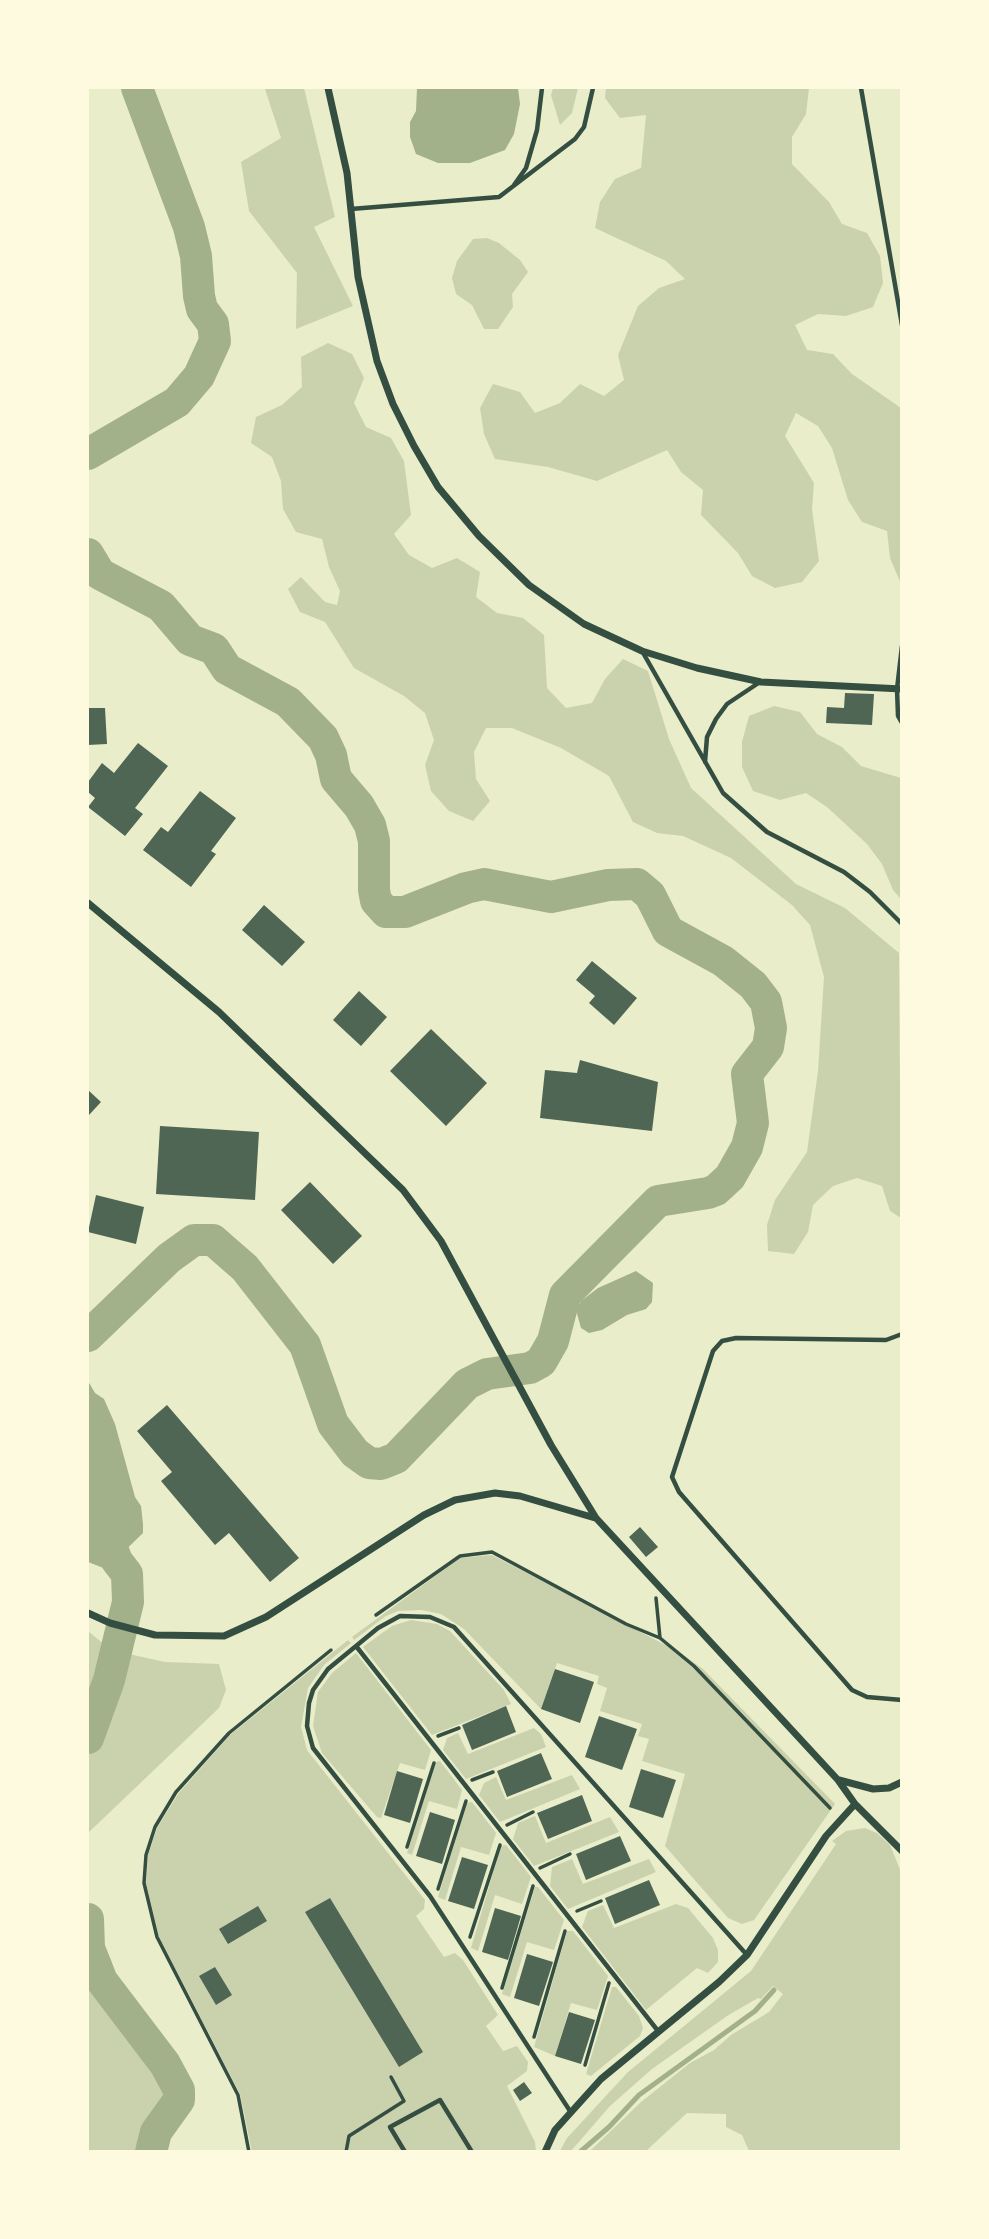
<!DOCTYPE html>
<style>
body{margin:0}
#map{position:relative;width:989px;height:2239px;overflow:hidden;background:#e9edc9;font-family:Roboto,sans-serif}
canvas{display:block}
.frame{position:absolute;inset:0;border:89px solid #fefae0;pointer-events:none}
</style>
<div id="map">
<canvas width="989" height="2239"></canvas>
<div class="frame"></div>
</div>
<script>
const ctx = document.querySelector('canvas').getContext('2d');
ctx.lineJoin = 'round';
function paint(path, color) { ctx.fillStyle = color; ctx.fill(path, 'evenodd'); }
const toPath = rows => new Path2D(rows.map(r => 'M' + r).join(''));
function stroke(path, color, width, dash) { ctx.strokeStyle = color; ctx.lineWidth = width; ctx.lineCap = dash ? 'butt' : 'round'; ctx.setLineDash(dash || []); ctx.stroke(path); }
const green = toPath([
 [247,88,304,88,335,217,314,227,353,306,296,329,297,273,249,211,241,162,281,138,265,89],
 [553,88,578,88,572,113,560,125,551,95],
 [606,88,809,88,806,114,792,137,792,164,829,202,842,224,867,233,880,256,883,283,873,307,846,316,818,314,795,325,807,350,833,354,852,374,901,408,901,584,890,558,887,531,862,522,848,500,832,448,818,426,796,413,785,436,814,483,812,509,819,561,802,582,775,588,752,576,738,553,701,515,703,490,681,472,667,450,597,481,548,467,495,459,484,434,480,408,493,384,520,392,535,413,560,403,580,384,604,396,624,380,618,355,638,306,659,288,685,279,666,261,595,228,600,202,615,179,641,168,646,115,620,118,605,98],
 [487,238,499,243,520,260,528,272,512,294,513,307,498,329,484,329,472,305,456,294,452,278,457,261,473,239],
 [328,343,352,354,364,378,354,403,366,427,391,438,404,461,411,515,394,534,409,555,432,568,457,558,480,572,476,597,497,613,523,618,544,635,547,688,566,708,592,703,605,679,623,659,648,671,669,739,691,788,796,884,845,908,899,953,901,1218,890,1211,882,1186,857,1178,833,1186,813,1205,808,1232,794,1254,768,1251,767,1225,775,1200,807,1152,818,1071,824,977,810,925,792,905,731,858,683,836,657,833,633,822,609,776,561,748,512,728,486,728,474,752,476,779,490,801,473,821,449,811,431,791,425,765,434,740,425,713,404,696,354,668,325,622,300,612,288,589,301,577,325,602,337,605,340,591,329,567,322,539,296,532,283,509,281,481,272,457,251,443,256,417,282,405,302,387,301,357],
 [774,706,800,712,817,734,842,747,861,766,901,778,901,899,893,890,882,864,867,844,827,807,806,793,780,800,753,791,742,767,742,742,749,716],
 [492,1555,679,1652,703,1669,835,1804,754,1920,742,1924,728,1918,665,1846,685,1774,642,1761,649,1739,638,1736,642,1724,600,1711,607,1688,597,1684,599,1676,557,1663,541,1709,464,1629,441,1614,421,1610,398,1611,386,1616,354,1640,352,1637,460,1558],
 [411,1620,437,1624,450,1631,504,1690,511,1704,432,1735,363,1647,392,1626],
 [88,1631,111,1650,165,1662,219,1664,226,1690,219,1708,88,1833],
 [348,1640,351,1643,324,1665,308,1688,301,1727,307,1750,425,1900,424,1909,416,1916,444,1957,455,1953,463,1960,498,2015,486,2026,503,2051,517,2046,528,2062,527,2071,507,2086,535,2142,536,2151,252,2152,240,2094,159,1937,146,1883,148,1855,157,1828,178,1794,230,1735],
 [356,1653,431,1750,425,1770,400,1763,381,1818,377,1817,322,1753,313,1726,318,1692,332,1673],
 [534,1728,541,1734,546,1747,466,1779,443,1750,447,1738,458,1733,468,1754],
 [440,1761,462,1790,457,1809,429,1801,412,1855,407,1853,436,1762],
 [572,1775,580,1789,500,1822,479,1795,484,1783,496,1777,506,1800],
 [472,1802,496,1833,489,1855,461,1847,445,1900,438,1897,466,1803],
 [535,1816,546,1843,610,1817,619,1832,534,1866,513,1839,518,1823],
 [865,1828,877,1833,890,1845,901,1872,901,2151,749,2151,742,2135,726,2127,726,2114,687,2113,646,2151,590,2151,641,2102,690,2063,714,2050,731,2035,769,2012,783,1994,773,1986,761,1999,758,1998,727,2016,652,2069,610,2106,571,2151,560,2151,567,2138,628,2072,751,1971,832,1850,836,1844,832,1841,846,1831],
 [506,1845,531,1877,522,1904,495,1895,478,1951,471,1948,501,1846],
 [572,1859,583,1884,649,1859,656,1872,568,1909,550,1886,552,1867],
 [535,1887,538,1887,564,1920,554,1950,527,1942,510,1997,502,1994],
 [676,1904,688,1908,713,1938,718,1950,718,1962,708,1973,697,1968,646,2010,582,1927,588,1911,603,1905,614,1928],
 [88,1919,89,1948,102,1981,165,2064,179,2090,179,2100,156,2132,151,2151,88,2151],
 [567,1931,573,1931,608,1976,597,2010,571,2003,555,2056,534,2047],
 [612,1987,616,1987,639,2016,643,2028,640,2036,591,2076,586,2074]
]);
const water = toPath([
 [417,88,518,88,520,104,514,134,505,150,470,163,438,163,416,154,410,137,410,122,416,111],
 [636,1271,653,1283,652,1302,646,1309,627,1315,602,1330,589,1333,581,1328,576,1310,581,1301,598,1288],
 [95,1314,105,1331,88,1350,88,1322],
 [88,1381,95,1393,104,1399,115,1424,135,1497,141,1506,143,1524,143,1533,106,1569,88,1562]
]);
const stream = toPath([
 [580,2152,609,2127,639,2095,755,2011,774,1990]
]);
const river = toPath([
 [88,454,177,402,199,376,215,341,213,324,202,309,199,296,196,256,189,227,137,88],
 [88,554,100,574,161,606,190,640,214,649,227,669,288,702,323,738,331,755,336,779,359,806,370,825,374,841,374,890,376,901,386,912,405,912,466,888,484,884,551,897,608,885,637,884,650,895,668,931,723,961,753,985,766,1002,771,1028,768,1047,747,1074,753,1123,747,1147,730,1177,716,1190,708,1193,658,1201,565,1295,553,1341,541,1362,530,1368,487,1374,467,1384,396,1458,381,1464,369,1463,355,1453,333,1424,305,1345,245,1268,213,1240,194,1240,169,1258,88,1336],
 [88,1469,96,1508,117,1561,127,1574,128,1602,109,1680,88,1738],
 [88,1919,89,1948,102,1981,165,2064,179,2090,179,2100,156,2132,151,2152]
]);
const building = toPath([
 [845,693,874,694,872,725,826,723,827,707,844,708],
 [88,708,105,708,107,744,88,745],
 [138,743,168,766,135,808,143,814,125,836,88,807,95,798,88,792,88,782,102,763,114,773],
 [200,791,236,818,211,851,216,854,191,887,143,850,161,827,168,832],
 [264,905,305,942,282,966,242,930],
 [592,961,637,998,614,1025,589,1003,595,996,576,980],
 [359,991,387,1017,361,1046,333,1020],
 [431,1029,487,1083,446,1126,390,1071],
 [580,1060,658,1082,652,1131,540,1118,545,1070,577,1073],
 [88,1090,101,1102,89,1115,88,1113],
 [160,1126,259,1132,255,1200,156,1194],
 [310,1182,362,1236,333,1264,281,1210],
 [96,1195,144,1207,136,1244,88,1232],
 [167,1405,299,1558,270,1582,229,1533,215,1545,161,1481,172,1472,137,1431],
 [640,1527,658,1547,646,1557,629,1537],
 [555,1669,594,1682,580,1723,541,1709],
 [506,1706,516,1732,472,1750,462,1725],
 [599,1716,637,1729,622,1770,585,1757],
 [541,1753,552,1779,507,1797,497,1771],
 [641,1769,676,1780,663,1818,629,1807],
 [397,1771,423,1779,410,1823,384,1815],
 [582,1795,592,1821,548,1839,537,1813],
 [430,1812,455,1820,442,1864,416,1856],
 [620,1836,631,1861,586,1880,576,1854],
 [462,1857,488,1865,474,1909,448,1901],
 [649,1880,660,1905,615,1924,605,1898],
 [330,1898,423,2052,399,2067,305,1912],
 [258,1906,267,1921,228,1944,219,1929],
 [495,1908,521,1916,508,1960,482,1952],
 [527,1954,553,1962,539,2006,514,1998],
 [215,1967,232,1995,216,2005,199,1976],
 [569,2012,595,2020,581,2064,555,2056],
 [524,2082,532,2093,520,2101,513,2090]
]);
const path = toPath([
 [656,1598,660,1638,694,1666,830,1808],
 [376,1615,460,1556,492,1552,626,1624,660,1638],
 [438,1736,459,1728],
 [472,1780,493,1772],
 [507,1825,533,1812],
 [407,1847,434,1763],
 [540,1868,570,1854],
 [438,1889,466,1801],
 [577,1911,601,1901],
 [470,1937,500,1845],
 [502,1988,533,1886],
 [534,2037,565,1931],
 [585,2065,609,1983],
 [249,2152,238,2095,157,1937,144,1883,146,1855,155,1827,176,1792,229,1733,331,1650],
 [346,2152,349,2136,404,2101,391,2077]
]);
const service = toPath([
 [861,88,902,325],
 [514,185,526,168,537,130,542,88],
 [351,209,499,197,575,139,584,127,593,88],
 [902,646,897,689,898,716,902,723],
 [642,651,723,793,767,832,844,872,870,892,902,924],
 [705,762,707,737,716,719,727,704,760,682],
 [902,1334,886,1340,736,1338,722,1341,713,1351,672,1477,679,1492,852,1690,867,1697,902,1700],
 [356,1646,658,2031],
 [570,2111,430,1896,313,1748,307,1726,309,1703,313,1690,328,1669,378,1628,400,1616,430,1617,454,1627,747,1955],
 [405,2152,390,2127,440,2100,472,2152]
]);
const minor = toPath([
 [328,88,347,173,358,277,377,361,393,404,414,446,438,487,479,536,529,585,584,624,642,651,697,668,761,682,902,689],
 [88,903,219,1012,403,1190,441,1241,551,1445,596,1518,838,1780,855,1804,902,1851],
 [88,1613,110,1623,155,1635,224,1636,266,1617,424,1515,455,1500,495,1493,520,1496,595,1518],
 [839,1780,873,1789,889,1788,902,1782],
 [545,2152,555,2130,601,2079,719,1982,747,1955,826,1836,855,1804]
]);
paint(green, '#cad2ad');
paint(water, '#a3b18a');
stroke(stream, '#a3b18a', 5);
stroke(river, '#a3b18a', 32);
paint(building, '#4f6655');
stroke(path, '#344e41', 3.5);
stroke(service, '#344e41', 4.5);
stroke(minor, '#344e41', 7);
</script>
